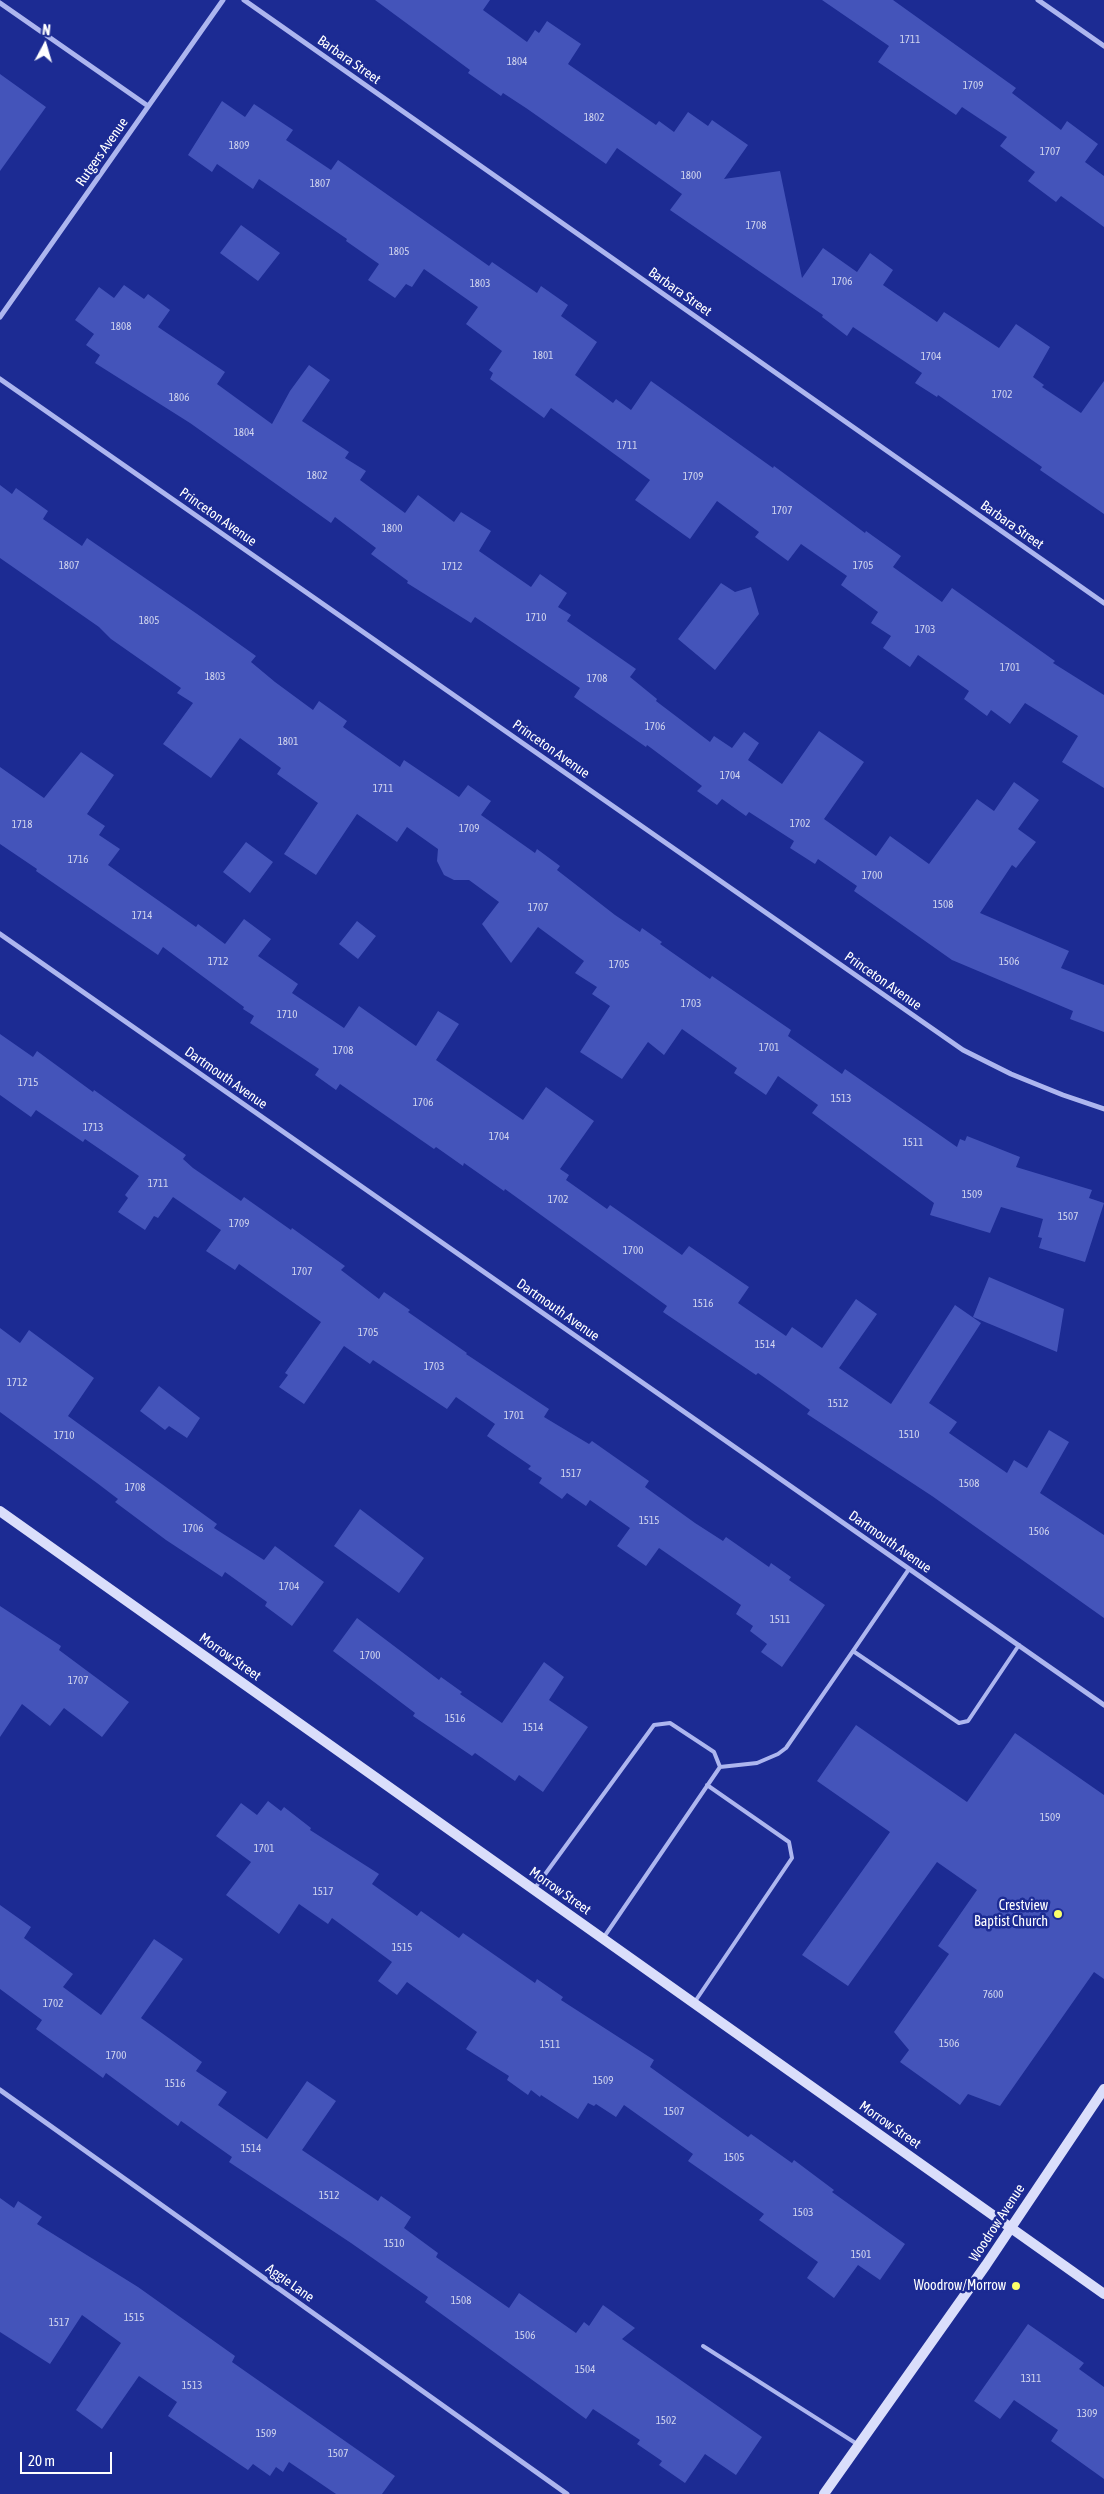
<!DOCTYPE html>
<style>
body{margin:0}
#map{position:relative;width:1104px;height:2494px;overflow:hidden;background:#1c2b93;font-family:"Asap Condensed",sans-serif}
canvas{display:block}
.north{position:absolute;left:20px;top:20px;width:50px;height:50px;-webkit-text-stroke:4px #1c2b93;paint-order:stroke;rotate:6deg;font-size:14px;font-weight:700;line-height:20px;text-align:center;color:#fff}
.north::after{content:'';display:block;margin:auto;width:18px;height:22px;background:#fff;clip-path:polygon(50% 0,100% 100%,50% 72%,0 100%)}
.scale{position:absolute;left:20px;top:2452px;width:92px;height:22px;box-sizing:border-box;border:2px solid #fff;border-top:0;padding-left:6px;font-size:15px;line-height:18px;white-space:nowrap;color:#fff;-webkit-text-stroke:4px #1c2b93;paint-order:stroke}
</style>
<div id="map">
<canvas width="1104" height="2494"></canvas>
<div class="north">N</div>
<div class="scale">20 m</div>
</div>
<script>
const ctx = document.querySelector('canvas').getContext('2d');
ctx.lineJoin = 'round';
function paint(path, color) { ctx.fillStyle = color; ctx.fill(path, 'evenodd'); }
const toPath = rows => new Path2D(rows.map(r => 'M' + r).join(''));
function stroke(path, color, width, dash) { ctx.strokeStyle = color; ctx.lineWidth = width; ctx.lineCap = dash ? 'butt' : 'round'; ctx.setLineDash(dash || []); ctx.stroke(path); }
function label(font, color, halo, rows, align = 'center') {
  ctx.font = font + ' "Asap Condensed",sans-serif'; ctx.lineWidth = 5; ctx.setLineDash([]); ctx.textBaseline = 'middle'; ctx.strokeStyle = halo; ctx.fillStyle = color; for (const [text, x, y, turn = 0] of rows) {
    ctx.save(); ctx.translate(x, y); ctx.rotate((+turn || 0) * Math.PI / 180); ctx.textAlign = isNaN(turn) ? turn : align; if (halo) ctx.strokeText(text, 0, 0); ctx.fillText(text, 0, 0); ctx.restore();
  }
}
const building = toPath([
 [375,0,490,0,483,10,527,42,535,30,539,33,547,21,581,44,568,64,656,125,659,121,674,132,688,112,708,126,712,120,748,145,724,179,780,171,802,278,823,248,857,272,870,253,893,270,883,285,937,322,944,312,999,348,1016,324,1050,347,1033,377,1044,385,1042,387,1081,413,1104,381,1104,514,1040,470,1042,467,938,395,937,397,915,383,922,373,853,327,847,336,822,317,823,315,670,210,682,194,617,148,606,164,526,108,503,93,501,96,468,73,470,70],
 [822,0,893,0,1016,88,1012,93,1061,130,1067,121,1098,144,1085,162,1104,176,1104,227,1061,196,1056,202,1028,181,1035,172,1000,146,1007,137,962,107,956,115,878,62,889,46],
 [0,74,46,107,0,171],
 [222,101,245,117,254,104,293,130,286,140,331,170,338,160,489,266,492,262,537,293,541,286,568,305,561,316,597,342,575,375,613,403,616,399,631,410,651,381,773,468,774,466,865,533,866,531,901,556,893,567,942,602,952,588,1055,661,1053,663,1104,695,1104,788,1062,762,1078,736,1025,703,1010,724,991,710,987,716,964,699,969,691,918,655,910,667,883,648,891,636,871,623,878,612,841,585,847,576,801,544,788,561,755,537,759,532,717,501,690,539,635,500,650,480,551,408,544,418,490,379,493,373,489,370,502,351,466,324,478,307,424,269,412,287,406,284,395,298,368,280,379,264,346,241,347,239,259,179,253,189,217,164,212,172,188,155],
 [241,225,280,253,258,281,220,253],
 [124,285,144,299,148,294,170,310,158,327,225,372,217,384,272,424,290,391,309,365,330,380,302,421,349,452,345,458,366,471,360,480,405,513,418,495,454,522,461,512,491,531,479,551,531,587,540,574,567,593,558,607,571,615,567,621,636,669,630,677,657,699,656,701,710,742,714,736,732,748,744,732,759,743,748,760,782,784,819,731,864,762,824,819,876,856,890,836,929,864,977,799,994,811,1014,782,1039,800,1018,829,1036,842,1016,868,1012,865,980,913,1069,951,1061,968,1104,985,1104,1032,1070,1019,1073,1011,952,960,854,891,857,886,818,859,815,864,790,848,794,841,749,812,746,816,722,799,717,805,697,791,702,786,647,745,646,747,574,697,580,688,475,617,471,623,407,583,408,581,371,554,376,548,335,517,331,523,190,423,95,363,100,355,86,345,94,334,75,320,99,287,114,298],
 [0,485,12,494,16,488,48,511,43,519,82,546,87,538,200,616,256,656,251,662,275,682,313,710,319,701,347,721,343,727,400,767,404,760,459,797,468,785,491,801,481,815,535,853,537,849,560,866,557,870,615,915,640,932,642,928,662,942,660,944,710,979,712,976,791,1030,788,1036,842,1074,845,1069,957,1147,960,1139,965,1141,967,1136,1020,1157,1016,1167,1092,1190,1089,1198,1104,1203,1085,1262,1039,1248,1042,1238,1038,1237,1043,1219,1001,1207,990,1233,930,1215,934,1203,812,1113,818,1105,778,1076,766,1095,734,1073,737,1068,682,1029,664,1055,648,1042,622,1079,580,1052,610,1006,592,994,597,987,575,973,584,961,538,927,511,963,482,924,499,902,469,880,454,880,444,875,437,861,438,849,407,827,397,842,357,814,316,875,284,854,318,803,277,774,281,768,240,738,211,778,163,744,193,703,177,693,181,688,111,639,99,627,0,558],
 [721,583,735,592,751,587,759,614,715,670,678,639],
 [81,752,114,775,87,814,105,826,99,835,120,849,108,865,196,927,198,924,225,944,244,919,271,939,258,956,298,984,292,993,344,1028,359,1006,416,1046,438,1011,459,1024,436,1060,523,1120,546,1087,594,1121,560,1169,569,1175,566,1180,607,1209,610,1205,682,1255,689,1246,749,1287,738,1303,786,1336,792,1327,822,1348,856,1299,877,1314,839,1368,891,1404,955,1305,981,1323,929,1403,957,1422,949,1433,1007,1473,1014,1460,1027,1468,1049,1430,1069,1442,1040,1493,1104,1535,1104,1618,932,1496,807,1414,810,1410,758,1373,756,1375,663,1312,667,1306,505,1189,504,1191,464,1163,463,1166,436,1147,434,1149,340,1084,336,1090,315,1075,319,1069,250,1023,254,1016,243,1009,244,1007,163,947,158,955,36,871,37,869,0,844,0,767,44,798],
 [246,842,273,862,250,893,223,872],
 [357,921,376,936,358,959,339,944],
 [0,1034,33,1057,37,1051,93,1092,94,1090,132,1117,186,1155,183,1159,193,1168,241,1201,244,1197,291,1230,292,1228,345,1266,341,1270,379,1299,384,1292,410,1310,408,1312,467,1353,466,1354,549,1409,544,1417,589,1444,592,1441,649,1481,645,1487,695,1523,723,1541,726,1537,769,1567,771,1563,791,1577,789,1580,825,1605,782,1667,761,1652,767,1644,750,1631,753,1626,736,1614,741,1605,659,1548,646,1566,617,1546,630,1528,590,1500,586,1506,567,1493,562,1499,539,1483,542,1478,528,1469,531,1466,487,1436,495,1424,456,1397,447,1409,373,1360,370,1364,344,1346,304,1404,279,1387,288,1375,285,1373,321,1322,239,1264,235,1270,206,1251,221,1230,173,1197,158,1218,154,1216,145,1230,118,1212,128,1198,125,1195,139,1176,85,1139,83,1142,36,1110,31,1117,0,1095],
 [989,1277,1064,1309,1057,1352,973,1317],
 [0,1328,20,1343,29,1330,94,1378,68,1416,217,1524,214,1528,264,1560,275,1546,324,1582,292,1626,265,1606,267,1602,225,1572,222,1577,166,1540,115,1502,118,1499,97,1483,0,1412],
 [159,1386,200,1418,187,1438,169,1426,165,1430,140,1411],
 [360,1509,424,1558,399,1593,334,1546],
 [0,1606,61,1646,59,1650,129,1702,102,1737,64,1708,50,1726,22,1704,0,1737],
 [357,1618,439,1680,441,1677,462,1692,460,1694,502,1723,544,1662,564,1677,549,1700,588,1727,543,1792,519,1775,515,1781,475,1753,472,1756,413,1716,415,1713,333,1651],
 [856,1725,967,1802,1015,1733,1104,1795,1104,1979,1094,1972,1000,2106,968,2094,960,2105,900,2062,909,2050,894,2032,949,1954,938,1946,977,1890,937,1862,848,1986,802,1955,890,1832,817,1781],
 [268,1801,281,1811,284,1807,311,1828,310,1830,379,1874,372,1884,417,1916,421,1911,459,1938,463,1933,535,1983,537,1979,563,1997,561,2000,654,2060,650,2067,748,2137,751,2134,792,2163,794,2160,834,2190,832,2192,905,2244,880,2280,858,2265,834,2298,807,2278,818,2262,759,2220,764,2214,688,2161,693,2154,624,2105,616,2117,596,2104,594,2106,588,2103,578,2119,541,2095,540,2097,531,2090,528,2095,507,2080,509,2076,466,2049,477,2032,407,1982,397,1995,378,1981,392,1962,332,1918,328,1924,299,1904,279,1934,226,1895,251,1862,216,1836,241,1803,257,1815],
 [0,1905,31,1927,24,1938,73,1974,63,1987,101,2015,154,1939,183,1959,141,2018,202,2062,196,2071,227,2092,218,2105,267,2139,307,2081,336,2101,302,2150,378,2201,381,2196,411,2217,404,2228,438,2253,436,2257,509,2308,519,2293,576,2333,584,2322,589,2326,603,2305,635,2328,622,2339,762,2437,736,2475,705,2454,685,2483,659,2465,662,2461,637,2444,640,2440,593,2409,586,2419,425,2302,428,2297,351,2243,229,2162,232,2157,181,2121,178,2126,106,2073,103,2078,36,2029,42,2020,0,1989],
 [0,2198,14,2208,18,2201,42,2217,37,2224,138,2287,235,2356,232,2362,395,2476,382,2494,336,2494,289,2462,283,2472,276,2467,270,2476,253,2464,248,2470,168,2416,177,2402,139,2376,102,2429,76,2410,121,2343,82,2315,50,2364,0,2332],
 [1028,2324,1084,2363,1079,2369,1104,2387,1104,2479,1051,2441,1058,2430,1014,2400,1000,2419,974,2401]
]);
const lane = toPath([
 [909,1569,853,1651,959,1723,968,1721,1019,1645],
 [720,1767,757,1763,778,1754,786,1748,853,1651],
 [535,1888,654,1725,670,1723,714,1752,720,1767,604,1937],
 [694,2003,792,1858,789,1842,707,1785],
 [703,2346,857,2444]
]);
const street = toPath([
 [244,0,1104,603],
 [1038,0,1104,46],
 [0,3,148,106],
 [0,317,223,0],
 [0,379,963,1050,1011,1074,1063,1095,1104,1109],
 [0,934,1104,1705],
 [0,2090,567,2494]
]);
const secondary = toPath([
 [0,1511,1104,2294],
 [824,2494,986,2265,1104,2089]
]);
const markers = [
 [1058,1914,5,"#fcff6a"],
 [1016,2286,5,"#fcff6a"]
];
const numberNames = [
 ["1711",910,40],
 ["1804",517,62],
 ["1709",973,86],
 ["1802",594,118],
 ["1809",239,146],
 ["1707",1050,152],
 ["1800",691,176],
 ["1807",320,184],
 ["1708",756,226],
 ["1805",399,252],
 ["1706",842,282],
 ["1803",480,284],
 ["1808",121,327],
 ["1801",543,356],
 ["1704",931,357],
 ["1702",1002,395],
 ["1806",179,398],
 ["1804",244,433],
 ["1711",627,446],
 ["1802",317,476],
 ["1709",693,477],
 ["1707",782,511],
 ["1800",392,529],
 ["1807",69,566],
 ["1705",863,566],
 ["1712",452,567],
 ["1710",536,618],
 ["1805",149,621],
 ["1703",925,630],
 ["1701",1010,668],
 ["1803",215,677],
 ["1708",597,679],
 ["1706",655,727],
 ["1801",288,742],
 ["1704",730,776],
 ["1711",383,789],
 ["1702",800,824],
 ["1718",22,825],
 ["1709",469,829],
 ["1716",78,860],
 ["1700",872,876],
 ["1508",943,905],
 ["1707",538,908],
 ["1714",142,916],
 ["1712",218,962],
 ["1506",1009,962],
 ["1705",619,965],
 ["1703",691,1004],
 ["1710",287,1015],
 ["1701",769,1048],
 ["1708",343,1051],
 ["1715",28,1083],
 ["1513",841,1099],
 ["1706",423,1103],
 ["1713",93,1128],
 ["1704",499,1137],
 ["1511",913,1143],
 ["1711",158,1184],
 ["1509",972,1195],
 ["1702",558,1200],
 ["1507",1068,1217],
 ["1709",239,1224],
 ["1700",633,1251],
 ["1707",302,1272],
 ["1516",703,1304],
 ["1705",368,1333],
 ["1514",765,1345],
 ["1703",434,1367],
 ["1712",17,1383],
 ["1512",838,1404],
 ["1701",514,1416],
 ["1510",909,1435],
 ["1710",64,1436],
 ["1517",571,1474],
 ["1508",969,1484],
 ["1708",135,1488],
 ["1515",649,1521],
 ["1706",193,1529],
 ["1506",1039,1532],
 ["1704",289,1587],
 ["1511",780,1620],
 ["1700",370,1656],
 ["1707",78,1681],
 ["1516",455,1719],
 ["1514",533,1728],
 ["1509",1050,1818],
 ["1701",264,1849],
 ["1517",323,1892],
 ["1515",402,1948],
 ["7600",993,1995],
 ["1702",53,2004],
 ["1506",949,2044],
 ["1511",550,2045],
 ["1700",116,2056],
 ["1509",603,2081],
 ["1516",175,2084],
 ["1507",674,2112],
 ["1514",251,2149],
 ["1505",734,2158],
 ["1512",329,2196],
 ["1503",803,2213],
 ["1510",394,2244],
 ["1501",861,2255],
 ["1508",461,2301],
 ["1515",134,2318],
 ["1517",59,2323],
 ["1506",525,2336],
 ["1504",585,2370],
 ["1311",1031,2379],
 ["1513",192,2386],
 ["1309",1087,2414],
 ["1502",666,2421],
 ["1509",266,2434],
 ["1507",338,2454]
];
const streetNames = [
 ["Barbara Street",349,60,35],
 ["Rutgers Avenue",102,152,-55],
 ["Barbara Street",680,292,35],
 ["Princeton Avenue",218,517,35],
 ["Barbara Street",1012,525,35],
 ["Princeton Avenue",551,749,35],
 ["Princeton Avenue",883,981,35],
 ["Dartmouth Avenue",226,1078,35],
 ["Dartmouth Avenue",558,1310,35],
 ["Dartmouth Avenue",890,1542,35],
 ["Morrow Street",230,1657,35],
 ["Morrow Street",560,1891,35],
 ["Morrow Street",890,2125,35],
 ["Woodrow Avenue",997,2223,-57],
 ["Aggie Lane",290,2283,35]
];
const poiNames = [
 ["Crestview",1048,1906],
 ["Baptist Church",1048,1922],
 ["Woodrow/Morrow",1006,2286]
];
paint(building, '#4454ba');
stroke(lane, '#adb6ef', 4);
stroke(street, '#adb6ef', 5);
stroke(secondary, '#dadefb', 10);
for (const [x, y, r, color] of markers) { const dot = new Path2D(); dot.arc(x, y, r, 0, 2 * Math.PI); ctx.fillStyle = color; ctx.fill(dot); stroke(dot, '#1c2b93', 2); }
label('11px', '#d0d4ee', null, numberNames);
label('14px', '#fff', '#1c2b93', streetNames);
label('14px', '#fff', '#1c2b93', poiNames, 'right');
</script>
